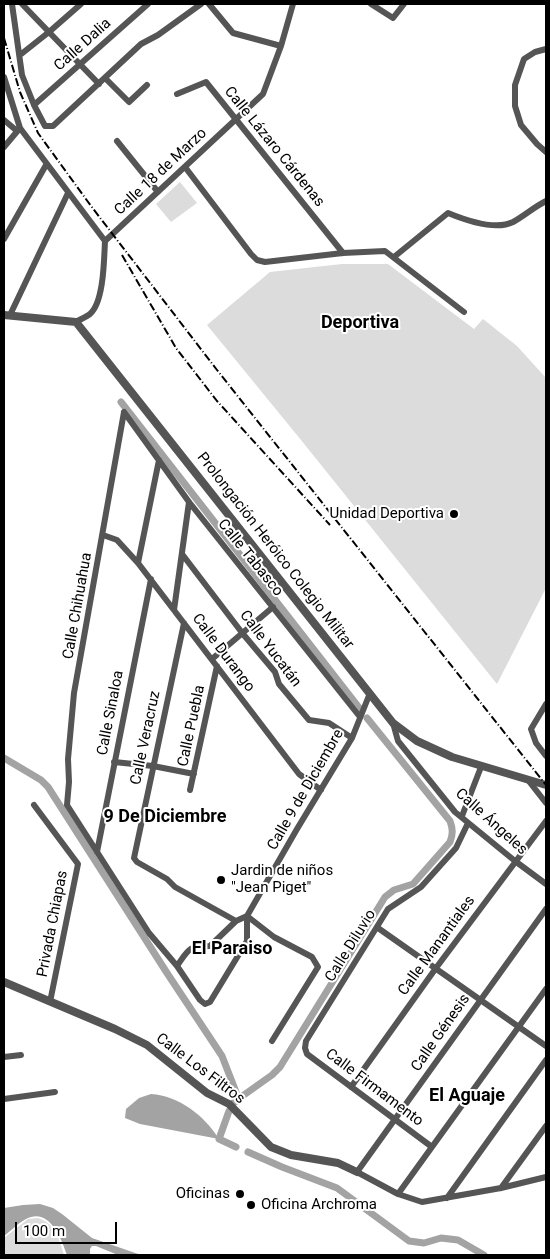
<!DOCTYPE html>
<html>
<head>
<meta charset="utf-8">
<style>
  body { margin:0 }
  #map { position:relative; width:550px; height:1259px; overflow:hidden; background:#fff; font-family:Roboto,sans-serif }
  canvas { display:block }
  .frame { position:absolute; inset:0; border:5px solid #000; pointer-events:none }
  .scale { position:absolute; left:15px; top:1222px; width:102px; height:22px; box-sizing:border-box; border:2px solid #000; border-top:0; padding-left:6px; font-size:15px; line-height:18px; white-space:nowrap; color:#000; -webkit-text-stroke:4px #fff; paint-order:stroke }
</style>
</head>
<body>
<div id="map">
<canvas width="550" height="1259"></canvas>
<div class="frame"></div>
<div class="scale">100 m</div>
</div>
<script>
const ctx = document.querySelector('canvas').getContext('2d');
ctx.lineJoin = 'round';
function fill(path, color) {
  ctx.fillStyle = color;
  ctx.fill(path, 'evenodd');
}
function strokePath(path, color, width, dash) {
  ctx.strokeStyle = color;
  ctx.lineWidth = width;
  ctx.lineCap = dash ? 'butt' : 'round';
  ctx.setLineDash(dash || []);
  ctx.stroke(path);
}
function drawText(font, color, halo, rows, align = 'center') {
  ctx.font = font + ' Roboto,sans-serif';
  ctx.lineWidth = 4;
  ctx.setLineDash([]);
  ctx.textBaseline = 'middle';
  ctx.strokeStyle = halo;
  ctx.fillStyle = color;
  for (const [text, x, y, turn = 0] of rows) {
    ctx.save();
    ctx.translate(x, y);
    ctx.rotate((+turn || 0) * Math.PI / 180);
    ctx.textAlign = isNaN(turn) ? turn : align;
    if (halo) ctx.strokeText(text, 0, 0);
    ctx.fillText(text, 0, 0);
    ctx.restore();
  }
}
fill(new Path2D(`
  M180,182L197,203L171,222L156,204Z
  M342,264H388L474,329L483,319L517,346L546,378V588L497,684L301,440L207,325L270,272Z
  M38,1218C56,1224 59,1239 64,1255H4V1238L28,1219Z`), '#dcdcdc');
fill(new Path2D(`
  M151,1094C179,1096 204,1115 219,1139L140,1124L125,1118L126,1109L139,1098Z
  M40,1204L53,1208L62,1214L92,1238L141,1255H118L96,1246H92L90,1249V1255H67C61,1238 49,1207 26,1219C18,1223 11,1231 4,1236V1208L23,1205Z`), '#a3a3a3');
strokePath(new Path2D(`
  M121,402L360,709
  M4,758L41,780L48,787L167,973L222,1056L236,1092L235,1102
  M234,1102L272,1075L280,1067L385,897L394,890L413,884L450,842C453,834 453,829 450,821L367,718
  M229,1111L219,1139L236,1147
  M248,1152L282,1167L337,1188L409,1241L424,1243L441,1238L458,1240L484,1255`), '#a3a3a3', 7);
strokePath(new Path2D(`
  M12,4L22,75L34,105L45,126H53L141,44L158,35L201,4
  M22,4L99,84
  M209,4L233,33L281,46
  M371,4L393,18L404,4
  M546,49L535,52L524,59L515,85V106L521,125L537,144L546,152
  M20,55L49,32L81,4
  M4,77L20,128L105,241
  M105,78L129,102L147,85
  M177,94L206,82L343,253
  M34,105L148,4
  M4,120L17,131
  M117,141L158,192
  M4,147L20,128
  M185,167L251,254L257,260L265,262L343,253L385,251L464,312
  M4,239L46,165
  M394,257L448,213C465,220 495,231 513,222C524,216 534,207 546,201
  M10,315L68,193
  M76,322C81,319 86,317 90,314C104,302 104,259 105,241L263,94L281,46L293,4
  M124,412L74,693L68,759L69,782L67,805L149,933L177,966L200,1000L205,1004L210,1002L247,941V916L297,829L352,738L370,693
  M124,412L189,502L360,717
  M103,535L117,540L138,563L299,774L321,790
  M182,554L243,634L275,672L279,684L309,720L329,723L352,738
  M138,563L159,460
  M174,610L189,502
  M184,623L134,858L137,862L167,879L175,887L236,921
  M212,659L273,607
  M546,704L531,729L536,743L546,756
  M393,723L398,741L455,812L515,861L546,884
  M114,762L153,766L194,774
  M528,780L546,803
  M190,790L217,666
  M34,805L78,864L50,1002
  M462,816L481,767
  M97,852L151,579
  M546,909L357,1172L398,1194L422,1202L501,1188L546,1177
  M247,916L274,937L312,957L318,967L272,1041
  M378,928L546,1046
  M177,966C189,949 188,946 210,946L236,921L247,916
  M4,1057L21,1055
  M351,1087L436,968L546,821
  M4,1099L55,1092
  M432,1147L307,1054L305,1048L306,1041L388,909L421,887L456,848L468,823
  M501,1188L546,1126
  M398,1194L546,989
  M447,1198L546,1060`), '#555', 6);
strokePath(new Path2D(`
  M4,315L76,322L393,723L417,741L452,757L546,785
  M4,982L115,1029L147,1045L207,1093L229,1104L271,1147L291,1155L338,1163L357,1172`), '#555', 8);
strokePath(new Path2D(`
  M4,38L20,92L38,133L91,206L217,370L546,785
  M122,255L176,348L217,401L330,525`), '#000', 2, [8, 2.5, 1, 2.5]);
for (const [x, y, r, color] of [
  [454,514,5,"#000"],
  [221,880,5,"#000"],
  [240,1194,5,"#000"],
  [251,1205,5,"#000"]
]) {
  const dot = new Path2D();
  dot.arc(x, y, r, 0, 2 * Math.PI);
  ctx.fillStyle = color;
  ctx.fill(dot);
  strokePath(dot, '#fff', 2);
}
drawText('15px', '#000', '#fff', [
  ["Calle Dalia",83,45,-42],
  ["Calle Lázaro Cárdenas",274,147,51],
  ["Calle 18 de Marzo",161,172,-43],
  ["Prolongación Heróico Colegio Militar",275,551,52],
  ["Calle Tabasco",250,558,51],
  ["Calle Chihuahua",78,606,-80],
  ["Calle Yucatán",270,649,53],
  ["Calle Durango",223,653,53],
  ["Calle Sinaloa",111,713,-79],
  ["Calle Puebla",192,726,-78],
  ["Calle Veracruz",146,738,-78],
  ["Calle 9 de Diciembre",306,790,-60],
  ["Calle Ángeles",491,822,42],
  ["Privada Chiapas",53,924,-79],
  ["Calle Diluvio",351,946,-58],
  ["Calle Manantiales",437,946,-54],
  ["Calle Génesis",441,1033,-55],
  ["Calle Los Filtros",200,1069,37],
  ["Calle Firmamento",374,1088,37]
]);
drawText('15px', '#000', '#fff', [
  ["Unidad Deportiva",444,514],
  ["Jardin de niños",231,871,"left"],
  ["\"Jean Piget\"",231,888,"left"],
  ["Oficinas",230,1194],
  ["Oficina Archroma",261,1205,"left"]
], 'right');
drawText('bold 18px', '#000', '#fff', [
  ["Deportiva",360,323],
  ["9 De Diciembre",165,817],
  ["El Paraiso",232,949],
  ["El Aguaje",467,1096]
]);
</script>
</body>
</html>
